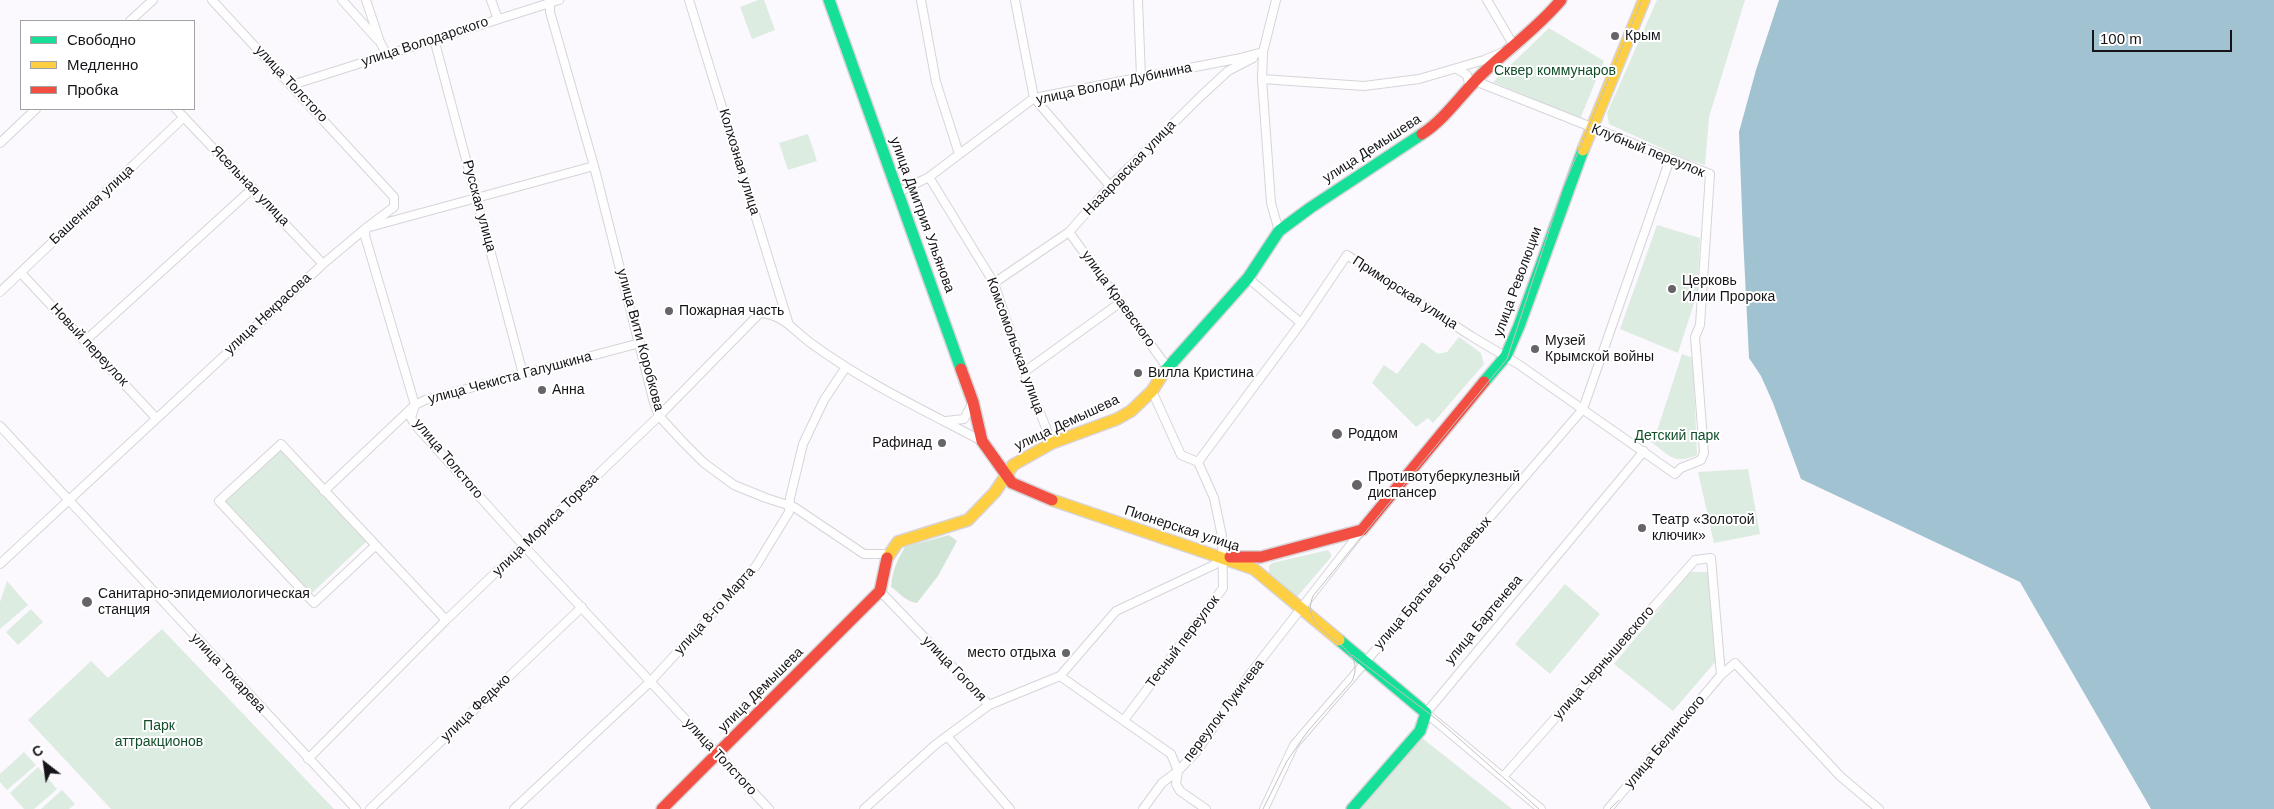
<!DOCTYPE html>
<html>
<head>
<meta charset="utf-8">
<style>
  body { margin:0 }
  #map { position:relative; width:2274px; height:809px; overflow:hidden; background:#fbf9fd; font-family:Arial,sans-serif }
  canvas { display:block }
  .legend { position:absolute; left:20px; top:20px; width:175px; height:90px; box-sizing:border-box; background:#fff; border:1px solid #a2a1a3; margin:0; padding:6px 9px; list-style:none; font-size:15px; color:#161418 }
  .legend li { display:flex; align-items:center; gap:10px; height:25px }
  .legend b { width:25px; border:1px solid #a2a1a3 }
  .north { position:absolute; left:20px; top:739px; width:50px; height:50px; -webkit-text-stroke:4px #fff; paint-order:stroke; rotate:330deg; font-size:14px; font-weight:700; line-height:20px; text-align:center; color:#161418 }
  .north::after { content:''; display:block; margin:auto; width:18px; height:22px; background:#161418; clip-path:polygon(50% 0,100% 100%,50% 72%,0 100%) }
  .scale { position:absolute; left:2092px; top:30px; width:140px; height:22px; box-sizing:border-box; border:2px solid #161418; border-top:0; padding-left:6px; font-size:15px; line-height:18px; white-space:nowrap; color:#161418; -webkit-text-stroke:4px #fff; paint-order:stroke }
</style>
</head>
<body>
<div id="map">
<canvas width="2274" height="809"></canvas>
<ul class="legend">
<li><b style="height:6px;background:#16e098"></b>Свободно</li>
<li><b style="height:6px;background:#ffcf43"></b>Медленно</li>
<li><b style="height:6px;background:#f24e42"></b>Пробка</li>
</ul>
<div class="north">С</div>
<div class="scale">100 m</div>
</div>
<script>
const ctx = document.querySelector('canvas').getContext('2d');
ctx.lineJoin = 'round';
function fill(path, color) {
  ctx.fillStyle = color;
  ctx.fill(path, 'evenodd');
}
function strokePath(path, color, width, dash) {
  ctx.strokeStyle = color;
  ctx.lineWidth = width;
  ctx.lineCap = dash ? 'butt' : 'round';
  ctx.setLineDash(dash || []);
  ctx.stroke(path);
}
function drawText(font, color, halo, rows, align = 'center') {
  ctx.font = font + ' Arial,sans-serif';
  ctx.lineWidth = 4;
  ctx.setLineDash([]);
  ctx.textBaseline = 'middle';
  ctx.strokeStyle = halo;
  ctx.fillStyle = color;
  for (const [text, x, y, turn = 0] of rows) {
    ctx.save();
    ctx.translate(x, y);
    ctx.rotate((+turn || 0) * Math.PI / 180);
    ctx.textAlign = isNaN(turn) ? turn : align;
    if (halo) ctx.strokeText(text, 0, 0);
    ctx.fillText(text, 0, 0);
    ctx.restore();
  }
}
fill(new Path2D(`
  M758,0H764L775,30L752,39L740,7Z
  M1657,0H1745L1709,117L1705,165L1683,158L1609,124L1607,113Z
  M1549,28L1604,61L1580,119L1493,82Z
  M808,134L817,161L788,170L779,143Z
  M1657,225L1700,238L1697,294L1678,353L1620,329Z
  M1459,337L1481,353L1484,364L1433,423L1428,418L1416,427L1372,383L1384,365L1397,374L1422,342L1438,354L1447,352Z
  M1682,354L1693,358L1697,455C1674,465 1670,456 1651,442L1657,431Z
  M279,448L367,541L311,594L224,500Z
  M1748,469L1760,534L1714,543L1698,472Z
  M1328,550L1331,554V557L1297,597L1269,575V566L1272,563Z
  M1690,572H1708L1716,661L1673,711L1614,664Z
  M7,581L28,605L0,629V602Z
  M1565,584L1600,614L1550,674L1515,644Z
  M31,609L43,622L18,645L6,632Z
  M162,629L334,809H111L28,720L91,661L108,678Z
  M1422,738L1512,809H1360Z
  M24,752L36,765L7,790L0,782V774Z
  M38,767L57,789L34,809H24L10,793Z
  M62,790L75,804L69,809H41Z`), '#dcece1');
fill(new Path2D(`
  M949,535L957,541L938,576L917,603C906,602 900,593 891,587C892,572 897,560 905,547Z`), '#d1e5d6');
fill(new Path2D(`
  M1779,0H2274V809H2151L2020,582L1801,479L1773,403L1761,376L1749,358L1743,236L1739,132L1756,70Z`), '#a1c2d1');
const street = new Path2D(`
  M212,0L394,197V207L366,228L365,236L415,405L411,418L416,426L524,546L769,809
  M342,0L377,39
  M366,0L380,42L387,55
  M491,0L498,19
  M550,0V12L594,166L654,403L659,416L682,441L704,463L734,485L766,498L794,507L864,554H888
  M689,0L789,325
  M921,0L936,82L959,154
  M1015,0L1034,98L1110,186
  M1138,0L1141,77
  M1276,0L1263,52L1262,79L1271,203L1279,231
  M1487,0L1514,46
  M130,21L153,0
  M434,39L523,374
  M1457,69L1467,75L1470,88
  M1262,79L1364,86L1419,79L1484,60L1503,52
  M292,85L559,0
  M176,109L323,264
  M0,143L36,109
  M929,177L1034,98L1236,59L1263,52
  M899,192L929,177L994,283L1024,372L1052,443
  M1069,232L1167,367
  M21,273L156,418
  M1248,278L1301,323
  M994,283L1069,232L1110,186L1201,96L1228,71L1253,58
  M0,292L184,117
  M85,341L253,188
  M1024,372L1121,302
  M946,421L964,419L972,404
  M0,426L356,809
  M1198,462L1301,323L1347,255L1471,336L1518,364L1675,474L1681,468L1701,460L1704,453L1695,337L1700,325L1710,174L1475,81
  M324,491L415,405L425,400L640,343
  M375,546L314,603L219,501L281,444L446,620
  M0,564L323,264L366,228L594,166
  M1060,676L1171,754L1178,771L1176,784L1180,791L1206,809
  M989,705L1060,676L1116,611L1214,565L1223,557
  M1124,720L1223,588L1222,536L1214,498L1198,462L1181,455L1152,391
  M947,736L1010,809
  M308,759L446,620L659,416L760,313C783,314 794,331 812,344C864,382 925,411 982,441
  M1503,777L1695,560L1711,558L1721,675
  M370,809L582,607
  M514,809L651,681L756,566L789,512L790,498L803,444L824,400L846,367
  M864,809L935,745L989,705L880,591
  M1143,809L1162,783L1178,771L1197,751L1250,674L1362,530
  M1264,809L1294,745L1583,409L1670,159
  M1541,809L1426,713L1644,451
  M1608,809L1721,675L1735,663L1840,776L1879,809`);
const fast = new Path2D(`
  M829,0L961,369
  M1164,372L1248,278L1279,231L1310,208L1422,134
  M1484,382L1506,356L1519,326L1583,150
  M1339,640L1426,713L1420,731L1352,809`);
const slow = new Path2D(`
  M1583,150L1644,0
  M1052,500L1254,569L1339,640
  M887,558L898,542L968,520L995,492L1013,465L1052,443L1117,419L1131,411L1152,391L1164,372`);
const jam = new Path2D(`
  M1422,134C1445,119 1460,96 1479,77C1506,50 1537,29 1561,0
  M961,369L973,402L982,441L1012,483L1052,500
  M1230,557H1261L1362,530L1484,382
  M662,809L880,591L887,558`);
strokePath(street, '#d7d4d9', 10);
strokePath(fast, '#d7d4d9', 14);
strokePath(slow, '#d7d4d9', 14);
strokePath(jam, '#d7d4d9', 14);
strokePath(street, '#fefeff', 8);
strokePath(fast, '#16e098', 11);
strokePath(slow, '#ffcf43', 11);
strokePath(jam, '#f24e42', 11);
strokePath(new Path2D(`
  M1352,655L1439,721L1539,809
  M1263,809L1287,761L1308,731L1352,681C1371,641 1296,637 1313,596L1507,359L1563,188L1642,0
  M1610,809L1619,800`), '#c2c2c2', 1);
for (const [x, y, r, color] of [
  [1615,36,5,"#666468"],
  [1672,289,5,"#666468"],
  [669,311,5,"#666468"],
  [1535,349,5,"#666468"],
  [1138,373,5,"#666468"],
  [542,390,5,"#666468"],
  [1337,434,6,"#666468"],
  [942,443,5,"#666468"],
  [1357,485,6,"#666468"],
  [1642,528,5,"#666468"],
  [87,602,6,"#666468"],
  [1066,653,5,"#666468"]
]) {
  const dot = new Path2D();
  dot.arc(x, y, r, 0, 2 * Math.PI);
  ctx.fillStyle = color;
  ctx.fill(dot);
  strokePath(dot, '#fff', 2);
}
drawText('14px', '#161418', '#fff', [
  ["Крым",1625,36],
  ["Церковь",1682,281],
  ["Илии Пророка",1682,297],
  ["Пожарная часть",679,311],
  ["Музей",1545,341],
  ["Крымской войны",1545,357],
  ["Вилла Кристина",1148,373],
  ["Анна",552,390],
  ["Роддом",1348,434],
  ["Рафинад",932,443,"right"],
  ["Противотуберкулезный",1368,477],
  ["диспансер",1368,493],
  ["Театр «Золотой",1652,520],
  ["ключик»",1652,536],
  ["Санитарно-эпидемиологическая",98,594],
  ["станция",98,610],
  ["место отдыха",1056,653,"right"]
], 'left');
drawText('14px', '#161418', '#fff', [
  ["улица Володарского",425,42,-18],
  ["улица Толстого",291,84,47],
  ["улица Володи Дубинина",1114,84,-12],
  ["улица Демышева",1372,149,-33],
  ["Клубный переулок",1648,151,22],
  ["Колхозная улица",739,162,73],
  ["Назаровская улица",1130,168,-46],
  ["Ясельная улица",250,186,46],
  ["Башенная улица",92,205,-43],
  ["Русская улица",479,206,75],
  ["улица Дмитрия Ульянова",922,215,70],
  ["улица Революции",1518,282,-70],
  ["Приморская улица",1405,293,33],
  ["улица Краевского",1118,299,54],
  ["улица Некрасова",268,314,-43],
  ["улица Вити Коробкова",640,340,75],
  ["Новый переулок",89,345,47],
  ["Комсомольская улица",1015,346,70],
  ["улица Чекиста Галушкина",510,378,-15],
  ["улица Демышева",1067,423,-25],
  ["улица Толстого",448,459,50],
  ["улица Мориса Тореза",546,525,-44],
  ["Пионерская улица",1182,529,18],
  ["улица Братьев Буслаевых",1433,583,-49],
  ["улица 8-го Марта",715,611,-48],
  ["улица Бартенева",1484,620,-50],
  ["Тесный переулок",1183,642,-53],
  ["улица Чернышевского",1604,663,-49],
  ["улица Гоголя",954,669,46],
  ["улица Токарева",228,673,47],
  ["улица Демышева",761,690,-45],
  ["улица Федько",476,708,-44],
  ["переулок Лукичева",1224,711,-53],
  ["улица Белинского",1665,742,-50],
  ["улица Толстого",720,757,47]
]);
drawText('14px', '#114e29', '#fff', [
  ["Сквер коммунаров",1555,71],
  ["Детский парк",1677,436],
  ["Парк",159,726],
  ["аттракционов",159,742]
]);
</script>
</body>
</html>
